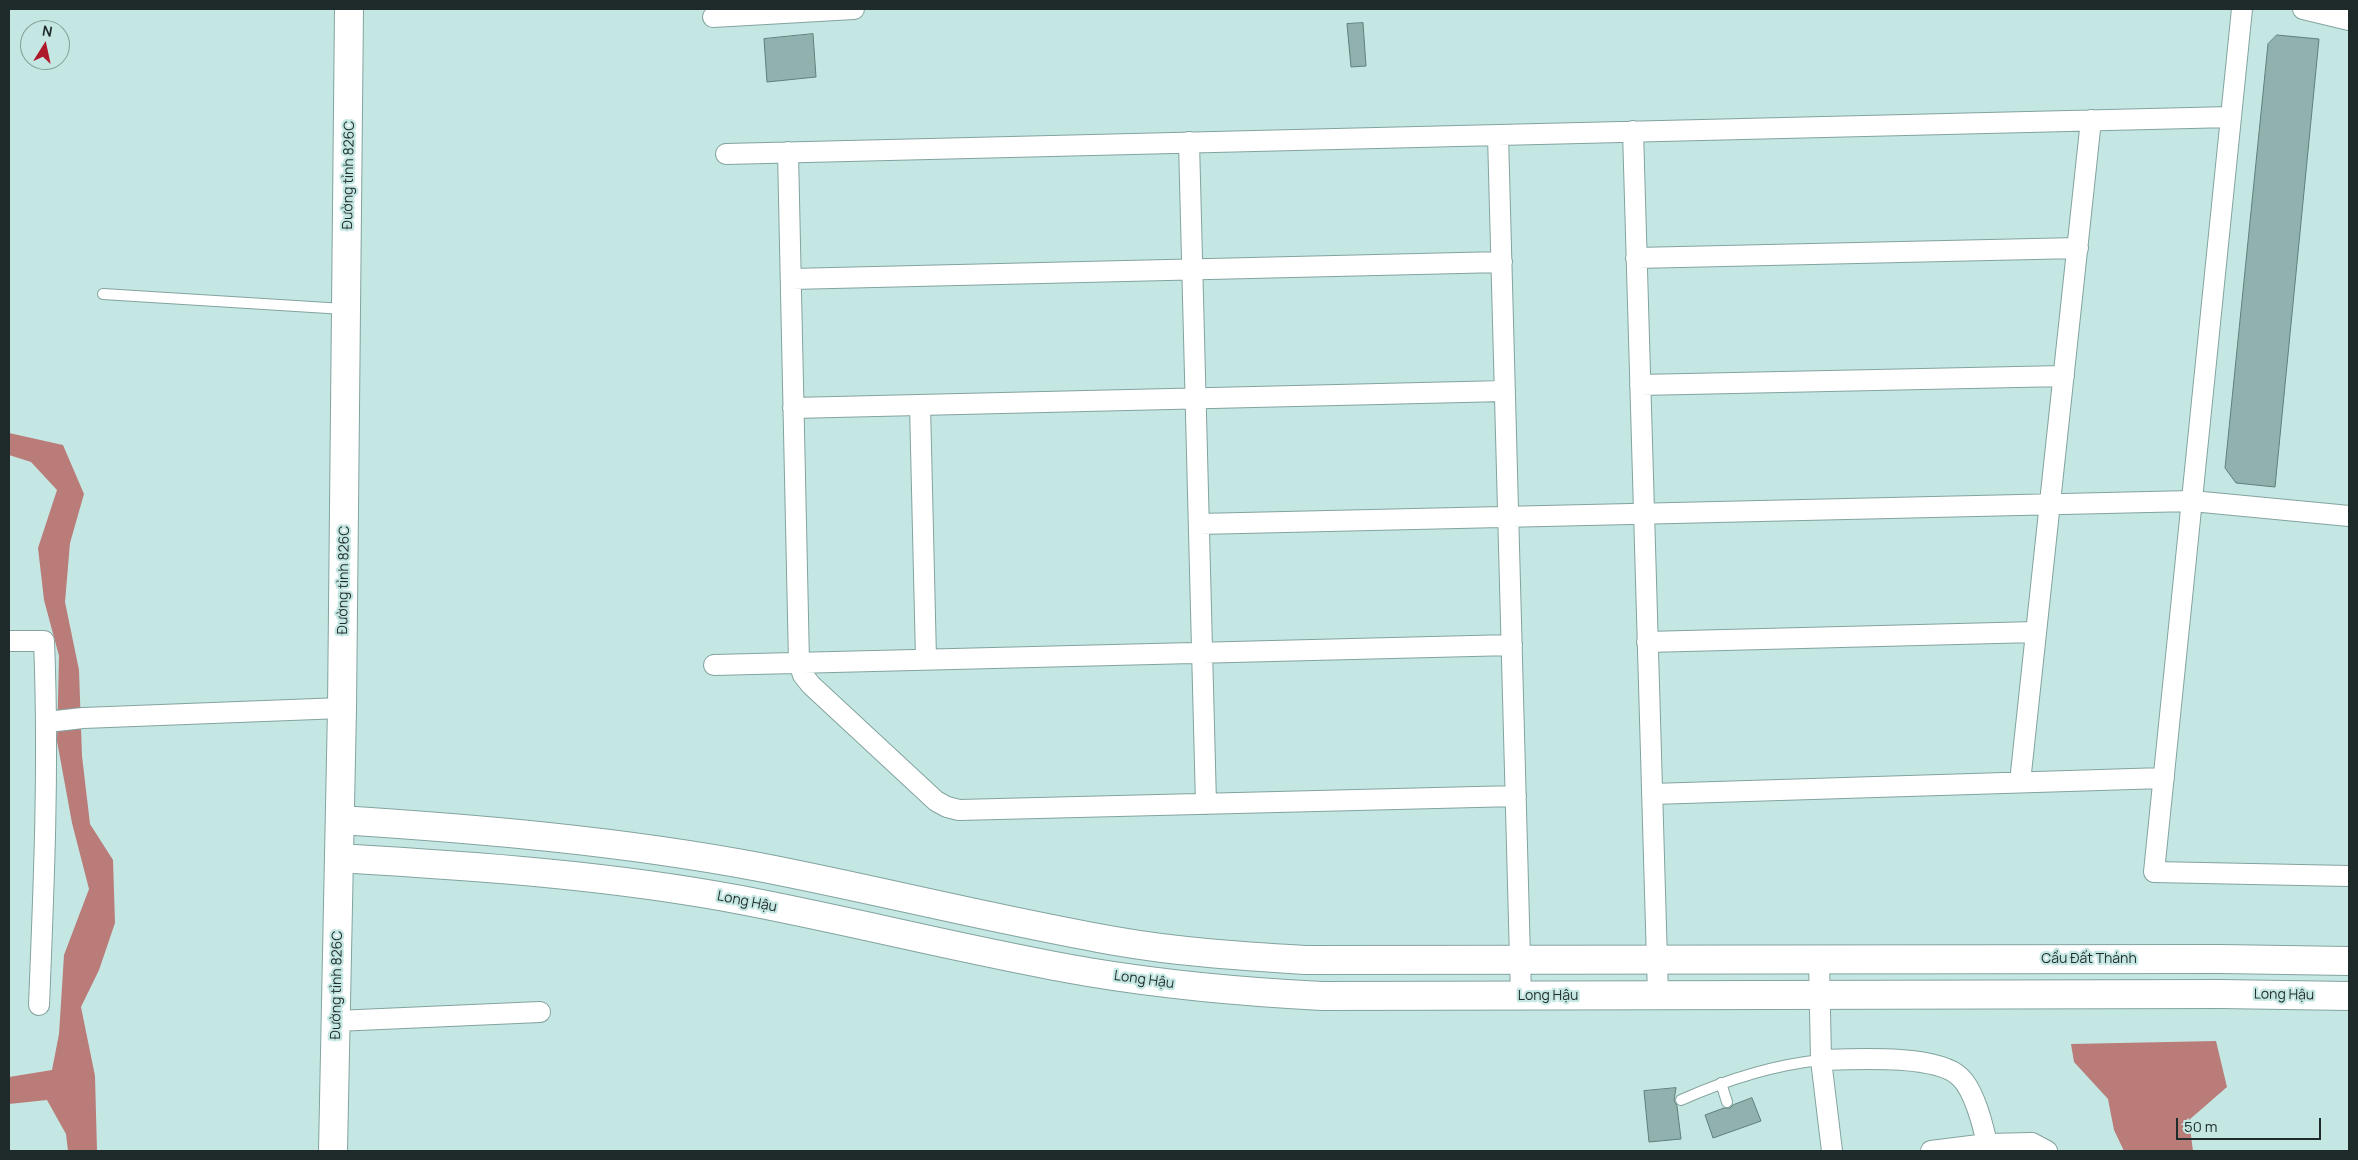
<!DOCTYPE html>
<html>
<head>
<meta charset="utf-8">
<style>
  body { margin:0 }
  #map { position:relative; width:2358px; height:1160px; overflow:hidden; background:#c5e7e3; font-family:Manrope,sans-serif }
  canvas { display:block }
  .frame { position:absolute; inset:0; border:10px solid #1e2b2a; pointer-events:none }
  .north { position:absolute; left:20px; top:20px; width:50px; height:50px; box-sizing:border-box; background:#c5e7e3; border:1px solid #829c99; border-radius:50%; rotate:10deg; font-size:14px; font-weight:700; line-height:20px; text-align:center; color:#1e2b2a }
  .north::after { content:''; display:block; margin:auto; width:18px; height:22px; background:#ae1a2a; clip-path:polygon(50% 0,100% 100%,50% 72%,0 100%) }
  .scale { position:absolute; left:2176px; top:1118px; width:145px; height:22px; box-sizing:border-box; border:2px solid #1e2b2a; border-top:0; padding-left:6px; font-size:15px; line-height:18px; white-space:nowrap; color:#1e2b2a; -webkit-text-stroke:4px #c5e7e3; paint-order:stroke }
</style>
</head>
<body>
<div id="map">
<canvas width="2358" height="1160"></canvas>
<div class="frame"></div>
<div class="north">N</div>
<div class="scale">50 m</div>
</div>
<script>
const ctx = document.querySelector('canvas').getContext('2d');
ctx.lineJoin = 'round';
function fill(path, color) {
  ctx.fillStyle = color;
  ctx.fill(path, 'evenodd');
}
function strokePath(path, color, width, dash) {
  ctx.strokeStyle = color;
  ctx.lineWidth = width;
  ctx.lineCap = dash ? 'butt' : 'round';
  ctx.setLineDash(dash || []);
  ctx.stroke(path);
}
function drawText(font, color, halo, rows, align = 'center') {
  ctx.font = font + ' Manrope,sans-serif';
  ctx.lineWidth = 4.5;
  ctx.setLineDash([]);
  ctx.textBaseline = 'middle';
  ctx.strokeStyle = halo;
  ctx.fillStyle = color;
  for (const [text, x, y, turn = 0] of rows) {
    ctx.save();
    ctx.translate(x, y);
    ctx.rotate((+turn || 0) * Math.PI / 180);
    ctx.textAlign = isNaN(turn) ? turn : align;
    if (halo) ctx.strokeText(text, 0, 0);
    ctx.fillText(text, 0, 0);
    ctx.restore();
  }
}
fill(new Path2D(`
  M9,433L63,445L84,494L70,543L65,602L79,670L82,756L90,824L113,860L115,923L99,970L81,1007L95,1076L97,1151H68L66,1134L47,1100L9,1104V1077L52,1070L59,1034L64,955L89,889L72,823L57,741L59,656L44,600L38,548L57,490L31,462L9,455Z
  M2216,1041L2227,1087L2189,1120L2193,1151H2124L2114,1130L2108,1099L2074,1062L2071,1044Z`), '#b97c79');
const building = new Path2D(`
  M1363,23L1366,66L1351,67L1347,24Z
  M813,34L816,77L767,82L764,39Z
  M2277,35L2319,39L2275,487L2236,483L2225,468L2268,44Z
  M1676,1088L1674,1100L1677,1106L1681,1139L1649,1142L1644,1091Z
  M1752,1098L1761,1121L1713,1138L1705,1115L1724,1108H1730L1733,1105Z`);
fill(building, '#90b1ad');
strokePath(building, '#607f7c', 1);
const lane = new Path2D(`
  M103,294L344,309
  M1721,1083L1727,1102
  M1681,1100C1726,1080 1772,1065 1821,1060`);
const street = new Path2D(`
  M2242,9L2154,872L2349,876
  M2303,9L2349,20
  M713,17L854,9
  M1633,131L1658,996
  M1498,135L1521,996
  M1189,142L1206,804
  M788,152L799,663L803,675L811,685L936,801L947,807L959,810L1516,796
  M726,154L2231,117
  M1636,258L2078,248
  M791,279L1502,262
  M1640,385L2064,376
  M920,405L926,659
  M793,408L1505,391
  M1199,524L2192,501L2349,516
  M9,641H44C49,763 44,884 39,1005
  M1647,642L2036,632
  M714,665L1512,645
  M47,722L83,718L342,708
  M2020,782L2091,120
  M1652,794L2164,778
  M1819,960L1821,1060L1832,1151
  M336,1021L540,1012
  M1821,1060C1853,1059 1937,1054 1960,1077C1974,1090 1983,1125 1987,1144L2032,1143L2047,1151
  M1931,1151L1987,1144`);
const secondary = new Path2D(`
  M340,820C480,829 621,841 759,867C878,890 995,920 1115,941C1177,952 1241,956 1305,960L2220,959L2349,961
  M339,858C473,866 609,875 741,900C857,922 972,952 1088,972C1166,985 1244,992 1322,996L2220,994L2349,996
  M333,1151L342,708L349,9`);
strokePath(lane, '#83a39f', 12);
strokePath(street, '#83a39f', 22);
strokePath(secondary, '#83a39f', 30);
strokePath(lane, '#fff', 10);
strokePath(street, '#fff', 20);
strokePath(secondary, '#fff', 28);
drawText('14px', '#1e2b2a', '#c5e7e3', [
  ["Đường tỉnh 826C",349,175,-89],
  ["Đường tỉnh 826C",344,580,-89],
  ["Long Hậu",747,902,11],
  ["Cầu Đất Thánh",2089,959],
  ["Long Hậu",1144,980,8],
  ["Đường tỉnh 826C",337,985,-89],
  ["Long Hậu",2284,995,1],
  ["Long Hậu",1548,996]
]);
</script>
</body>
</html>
